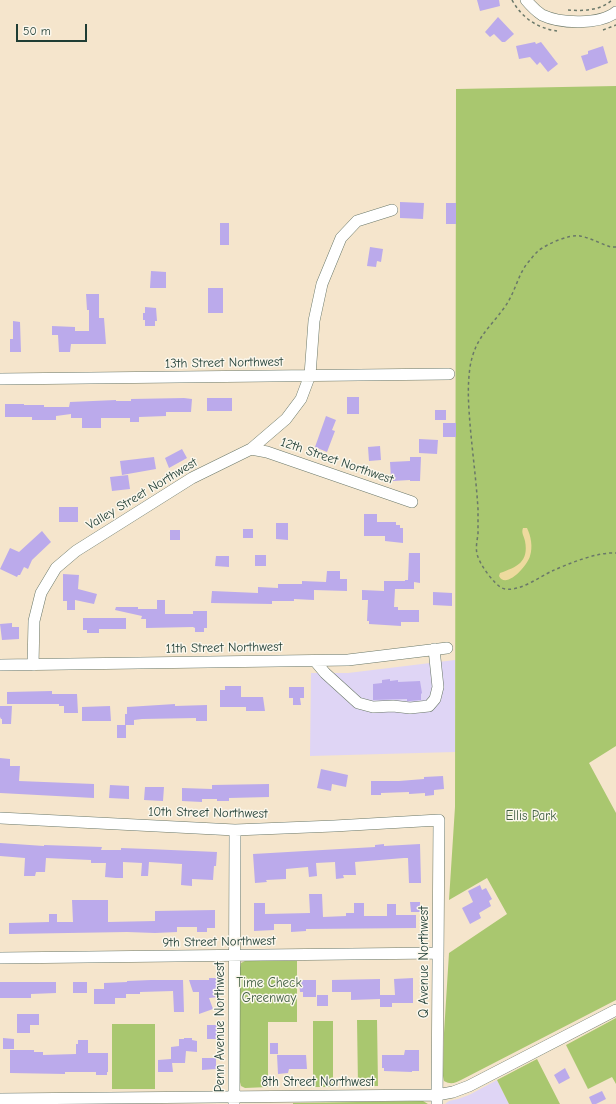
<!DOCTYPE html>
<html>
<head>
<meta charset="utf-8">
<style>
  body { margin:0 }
  #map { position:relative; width:616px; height:1104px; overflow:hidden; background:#f5e5cc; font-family:"Comic Neue",sans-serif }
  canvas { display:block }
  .scale { position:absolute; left:16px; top:24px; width:71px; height:18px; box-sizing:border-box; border:2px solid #1f3d34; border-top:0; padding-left:5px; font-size:12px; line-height:14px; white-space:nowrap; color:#1f3d34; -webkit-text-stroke:3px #fbf7ec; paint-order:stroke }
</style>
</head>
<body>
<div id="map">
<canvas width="616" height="1104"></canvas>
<div class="scale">50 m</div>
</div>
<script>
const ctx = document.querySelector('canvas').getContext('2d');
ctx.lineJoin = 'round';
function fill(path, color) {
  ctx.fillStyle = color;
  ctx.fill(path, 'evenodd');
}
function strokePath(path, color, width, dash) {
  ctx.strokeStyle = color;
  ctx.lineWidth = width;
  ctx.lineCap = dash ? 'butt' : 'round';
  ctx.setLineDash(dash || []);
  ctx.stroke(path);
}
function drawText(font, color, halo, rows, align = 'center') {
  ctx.font = font + ' "Comic Neue",sans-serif';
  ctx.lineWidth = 3;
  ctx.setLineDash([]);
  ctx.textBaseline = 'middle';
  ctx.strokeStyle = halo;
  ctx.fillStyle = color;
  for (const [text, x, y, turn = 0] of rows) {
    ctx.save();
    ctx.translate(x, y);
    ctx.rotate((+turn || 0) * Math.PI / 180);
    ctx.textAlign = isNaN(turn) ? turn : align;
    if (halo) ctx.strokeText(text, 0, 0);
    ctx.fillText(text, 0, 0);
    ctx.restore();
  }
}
fill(new Path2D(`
  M455,660V752L310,756L311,673H348Z
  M497,1080L509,1104H445L449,1101L458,1099L469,1095Z`), '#dfd5f5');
fill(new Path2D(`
  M616,86V746L589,763L616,813V1000L461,1080C455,1083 451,1085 444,1081L443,1076L444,1033L449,953L507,914L487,878L449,900L455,807L456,89Z
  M245,961H297V1022H268V1087L245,1088L241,1086L240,1082V968L241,963Z
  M616,1018V1084L612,1077L588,1089L566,1045Z
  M357,1020H377L378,1086H358Z
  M313,1021H333V1087H313Z
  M112,1024H155V1089H112Z
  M537,1059L560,1104H509L497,1080Z
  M423,1101L428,1104H293V1103Z`), '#a9c76f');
fill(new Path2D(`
  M523,528H527C531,536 533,547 530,556C528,565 506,590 499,576L500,573C517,567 529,562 525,541C524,536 521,533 523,528Z`), '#eeda9e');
fill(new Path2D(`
  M477,0H499L500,6L480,11Z
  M498,17L514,34L505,42H502L494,34L490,37L485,32Z
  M535,42L536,44L541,42L558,64L548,72L540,62L537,65L530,57L519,59L516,46Z
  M603,46L608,63L586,71L581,56L588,54V51Z
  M400,202L424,203L423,219L400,218Z
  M446,203H456V224H446Z
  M220,223H229V245H220Z
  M370,247L383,249L381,262L377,261L376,267L367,266Z
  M151,271L166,272V288H150Z
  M208,288H223V313H208Z
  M86,294H99V318H104L106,344H71L70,352H59L58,335H52V326L75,327V331H89V310H87Z
  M145,307L156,308L157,321H155V326H145V320H143V313H145Z
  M13,321L20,322L21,352H10V339H13Z
  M347,397H359V414H347Z
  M184,398L192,399L191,412H166V416L139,417V422H130V418H101V428H82V418H71V414L56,416V420H32V417H5V404H24V405H44V407H69L70,402L116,400V401H131V399Z
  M207,398H232V411H207Z
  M435,410H446V420H435Z
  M326,416L336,420L332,430L335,431L327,452L315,447Z
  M443,423H456V437H443Z
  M419,439L438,440L437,454L419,453Z
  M380,446L381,460L369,461L368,447Z
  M182,449L187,458L169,468L165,458Z
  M154,457L156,469L122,475L120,461Z
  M410,457H421L420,481H410V480L393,481V478H391L390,462L410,461Z
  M128,475L130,489L112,491L110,477Z
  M59,507H78V522H59Z
  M364,514H377V522H396V525H400V528H403V543L385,541V536H364Z
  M276,523H288V540L276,539Z
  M243,529H253V538H243Z
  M170,530H180V540H170Z
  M42,531L51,542L32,560L28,569L24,567L20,575H18L17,577L0,569L10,548L19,552Z
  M409,553H420V583L414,582V589H395L394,607H398V610H419V622H401V626L369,624V621H367L368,600H362V590L384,591V581H405V580H408Z
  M255,555H266V566H255Z
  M216,556H229V567L215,566Z
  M327,571H340V579H347V591L314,590V600L294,599V601H272V604L211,603L212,591L258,593V587L278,588V584H302V581L326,582Z
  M63,574L79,575L78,589L97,594L94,604L75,600V610H67V601H63Z
  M433,592L452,593V606L433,605Z
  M157,600H165V614H193V611H207V628H204V632H195V628L193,627L146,628V619H141L142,616L115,610L116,607H138V609H157Z
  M83,618H126V629H99V633H87V630H83Z
  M12,623V627H19V639L2,640L0,624Z
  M390,679V681L398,680V682L420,681L422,693L421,694V700L410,701H407V699L373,700V684L382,683V680Z
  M225,686H241V697H263L265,711H246V707H220V690H225Z
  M289,687H304V698H300L301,705H293V698H289Z
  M52,691V694H77L78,713H64V706H59V704H7V692Z
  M175,704V706L207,705V721H196V718L142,719L134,720V725H125V714H127V707Z
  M0,706H12L11,724H2V719H1L0,717Z
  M110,706L111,721H82V707Z
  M117,725H126V738H117Z
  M0,758L10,759V766H20L19,781L94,784V798L0,793Z
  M321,769L348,775L346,787L332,784L331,791L317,788Z
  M443,776L444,789L434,790V795L425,796V793L409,794V792L381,793V795H371V781H399L424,779V777Z
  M269,784V797L229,798V801H217V799H202V802L182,801V788L212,789V785Z
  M110,785L129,786V799L109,798Z
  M145,787H164L163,801L144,800Z
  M0,843L44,846V845L102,847L101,850H121V848L148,849L217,852L216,866H214L213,880L192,879V886L181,885L182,864L149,862L148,876H141L142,863L123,862V878H116L105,877L106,863H91V860L46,858L45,872H36L35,876H24L25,858L0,856Z
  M384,844V846L420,844L421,883H409L408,858H404L355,862L356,875H343L344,878L336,879L335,862L316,863L317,876L309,877L308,867L286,869V879L266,880L267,882L255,883L253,854L375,847V845Z
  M480,885L482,890L486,888L492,899L489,901L491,906L479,913L481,918L470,924L462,908L473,902L468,891Z
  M309,894H322L323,917L346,916V913H354V903H364V916H387V904H396V915H416V928L306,929V931L291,932V924H274V930L254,931V903H265V914L310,913Z
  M72,900H108V922L155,921V911L215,910V928H207V932H197V927H177V932L155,933L127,932L9,934V923L49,922V914H57V922H73Z
  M410,902H420V912H411Z
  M209,978H219V997L209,998L213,1009L199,1014V992H193L189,980H209Z
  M413,978V1003H392V1007H380V999L351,1000V992H332V980L380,979V995H395L394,979Z
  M151,980H183L184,1012H174L173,991L140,992V994H126V998H115V1004H94V989H104V983L127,982V981Z
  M299,980H316V997H303V992H300Z
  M0,982H56V993L31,994V998H0Z
  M73,982H87V993H73Z
  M317,995H328V1006H317Z
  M17,1014H39V1025H30V1033H17Z
  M207,1025H217V1039H207Z
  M3,1038L14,1039V1049H3Z
  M184,1038H192V1040L197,1041V1052L186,1051L185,1063H172L173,1072H158V1060L171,1059V1047L179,1046V1039H184Z
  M78,1040H88V1053H108V1072H107V1075H96V1072H65V1074L10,1073V1050H34V1052H43V1055L76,1054V1044H78Z
  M270,1043H278V1054H270Z
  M405,1050H419V1071H412V1072L384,1071V1068H382V1055H404Z
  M277,1055H306L307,1069H289L288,1073L278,1074Z
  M202,1058H216V1069L202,1070Z
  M565,1068L570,1078L559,1084L554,1075Z
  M602,1091L606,1099L596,1104H592L589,1097Z`), '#bbaaeb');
const minor = new Path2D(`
  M526,0C531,6 536,11 542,15C561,24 600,25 616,12
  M0,379L449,374
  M251,449L267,452L412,502
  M315,661L325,673L358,703L373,707L393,706L410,708L429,706L435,699L438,687L434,649
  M0,665L348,660L447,648
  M33,665L34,621L41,593L56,568L76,551L192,478L251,449L286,419L301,399L310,375L314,321L322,284L341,238L357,221L392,210
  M0,818L235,830L334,826L439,820L437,1104
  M0,958L438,953
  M0,1099L437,1095L453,1092L469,1086L616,1010
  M234,1103L235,830`);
strokePath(minor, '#6a7869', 12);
strokePath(new Path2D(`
  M512,0C522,18 537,28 557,31
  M568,10C583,11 600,11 612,0
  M603,30L616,25
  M616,247H611C601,244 591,238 580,236C569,234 547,244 538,251C534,255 530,260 526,265C517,278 514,295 504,308C488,330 475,338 470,367C468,382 468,395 469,410C471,443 476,476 478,509C478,517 478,526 478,534C477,541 475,550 478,557C481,566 494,584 502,588C517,594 539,577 552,571C570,563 597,552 616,553`), '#6a7869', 1.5, [3, 3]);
strokePath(minor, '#fff', 11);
drawText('13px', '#1f3d34', '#fbf7ec', [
  ["13th Street Northwest",224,363,-1],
  ["12th Street Northwest",337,461,19],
  ["Valley Street Northwest",142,494,-31],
  ["11th Street Northwest",224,648,-1],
  ["10th Street Northwest",208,813,1],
  ["9th Street Northwest",219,942,-1],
  ["Q Avenue Northwest",424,962,-90],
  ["Penn Avenue Northwest",220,1027,-90],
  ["8th Street Northwest",318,1082]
]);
drawText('13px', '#426043', '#fbf7ec', [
  ["Ellis Park",531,816],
  ["Time Check",269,983],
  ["Greenway",269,998]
]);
</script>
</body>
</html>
